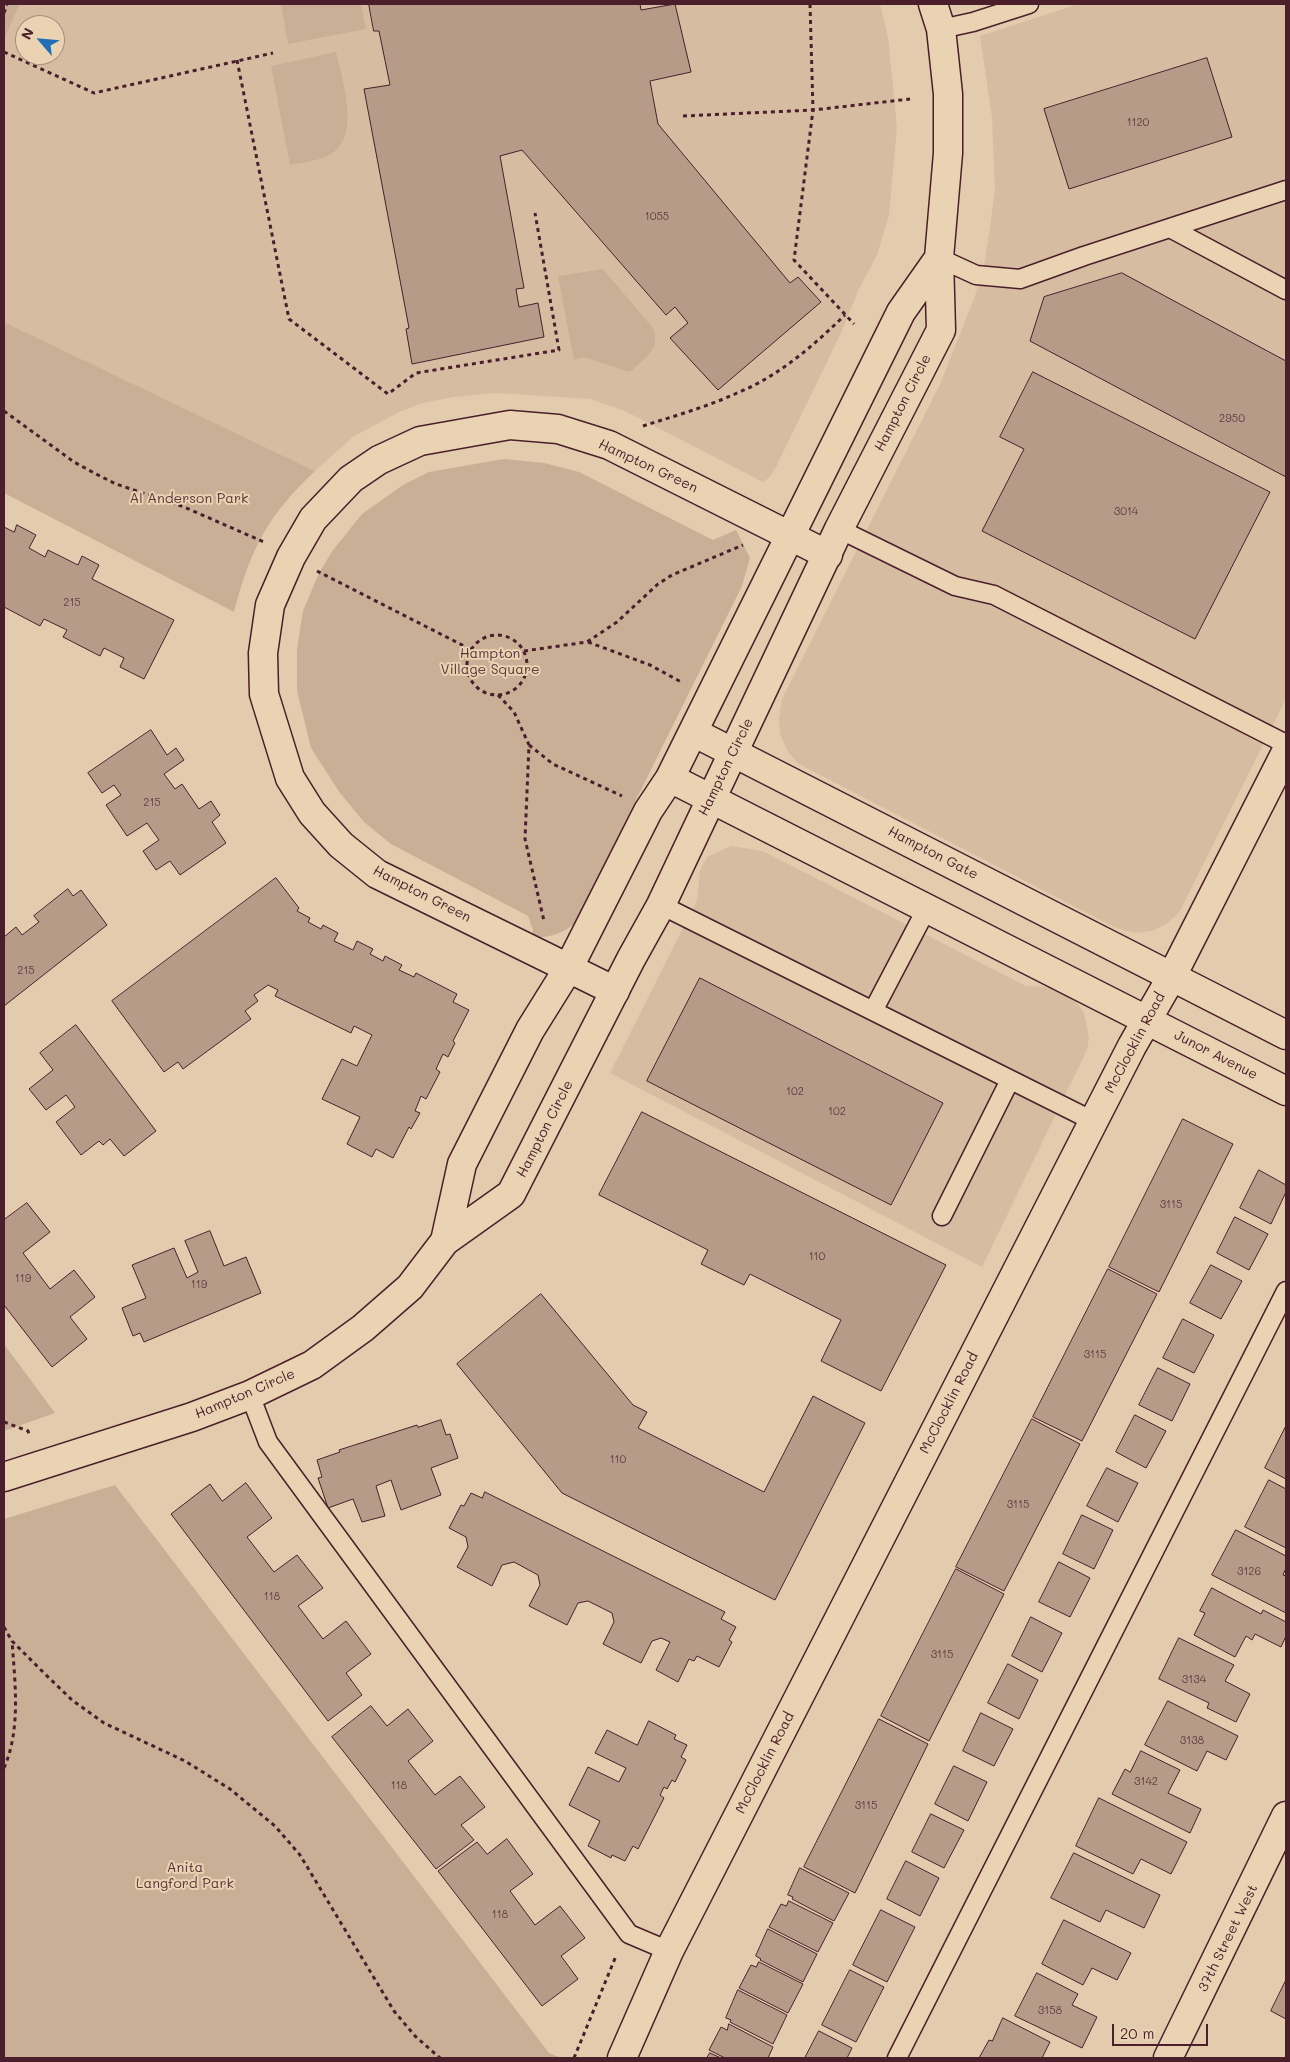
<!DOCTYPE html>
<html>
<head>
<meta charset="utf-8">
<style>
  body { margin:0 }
  #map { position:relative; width:1290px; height:2062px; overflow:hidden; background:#e3ccad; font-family:Mali,sans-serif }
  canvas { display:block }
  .frame { position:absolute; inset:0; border:5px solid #4a1f2b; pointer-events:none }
  .north { position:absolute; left:15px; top:15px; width:50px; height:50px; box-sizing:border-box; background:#e9d3b2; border:1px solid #a98b7c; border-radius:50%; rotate:297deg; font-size:14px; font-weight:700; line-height:20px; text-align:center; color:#4a1f2b }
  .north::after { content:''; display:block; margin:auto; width:18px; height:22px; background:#1f6fb2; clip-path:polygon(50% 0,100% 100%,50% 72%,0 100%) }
  .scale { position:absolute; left:1112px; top:2024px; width:96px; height:22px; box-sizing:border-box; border:2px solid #4a1f2b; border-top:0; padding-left:6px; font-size:15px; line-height:18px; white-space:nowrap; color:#4a1f2b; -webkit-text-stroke:4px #e9d3b2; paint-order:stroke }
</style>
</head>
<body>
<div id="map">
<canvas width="1290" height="2062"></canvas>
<div class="frame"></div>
<div class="north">N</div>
<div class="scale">20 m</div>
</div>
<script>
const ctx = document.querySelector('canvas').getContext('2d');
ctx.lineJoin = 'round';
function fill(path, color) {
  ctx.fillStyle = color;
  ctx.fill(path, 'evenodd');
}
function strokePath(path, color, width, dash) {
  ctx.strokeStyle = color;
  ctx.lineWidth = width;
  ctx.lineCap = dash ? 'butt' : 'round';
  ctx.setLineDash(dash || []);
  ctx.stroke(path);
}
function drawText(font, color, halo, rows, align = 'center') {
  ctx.font = font + ' Mali,sans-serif';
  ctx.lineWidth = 4;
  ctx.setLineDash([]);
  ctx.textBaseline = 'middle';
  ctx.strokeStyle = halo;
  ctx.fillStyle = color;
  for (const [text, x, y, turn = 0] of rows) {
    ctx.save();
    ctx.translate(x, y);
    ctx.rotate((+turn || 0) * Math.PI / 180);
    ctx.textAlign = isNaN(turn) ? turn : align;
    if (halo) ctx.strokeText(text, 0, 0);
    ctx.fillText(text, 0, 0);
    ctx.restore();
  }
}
fill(new Path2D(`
  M20,4H880L888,37L897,127L889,215L877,255L859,289L841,333L777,465L770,477L763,482L625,411L590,399L496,393L454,397L423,403L399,412L353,437L315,471L4,322V39ZM25,25H55V55H25Z
  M1078,4H1286V699L1179,913L1166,924L1152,931L1135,933L1116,928L797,763L787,750L780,734L779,719L782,699L940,384L975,296L985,261L995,191L992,118L980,36Z
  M731,846L763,851L1026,986L1051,987L1075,1001L1084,1012L1089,1038L1087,1050L982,1267L610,1073L697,900L700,870L707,857Z`), '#d6bda2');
fill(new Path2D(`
  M4,4H20L4,39Z
  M281,4H361L366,29L288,44Z
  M336,52C342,79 360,132 334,152C323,161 303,162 290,165L271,66Z
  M603,269L653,328C662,348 644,359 630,372L584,357L574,360L558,276Z
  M4,322L315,471C268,515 250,550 234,612L4,493Z
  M504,459L544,463L579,472L713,540L736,530L750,558L742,586L575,923C562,934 550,938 532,937L533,930L528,916L391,844L364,822L340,793L311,748L297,691V649L303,611L319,573L333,550L362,514L403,485L429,472Z
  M4,1344L55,1413L4,1431Z
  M115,1485L549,2053L561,2058H4V1519Z`), '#caaf97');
const building = new Path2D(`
  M369,4H640L641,10L675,4L691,72L650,81L658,124L790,283L798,277L821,302L718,390L670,338L688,323L675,307L666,315L522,150L500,156L524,288L516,289L519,307L538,303L544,337L412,364L406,329L409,328L364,89L390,85L379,31H374Z
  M1207,58L1232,137L1069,189L1044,109Z
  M1122,273L1286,361V477L1030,341L1044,297Z
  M1033,372L1270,492L1195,639L982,531L1024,449L1000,437Z
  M17,525L36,535L29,548L45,557L48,550L78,565L82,556L99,565L92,579L174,620L144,679L120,667L124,658L104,648L100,656L63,637L67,630L44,619L40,626L4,607V527L14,532Z
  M151,730L167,755L176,748L184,760L164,774L175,789L182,784L199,809L211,801L220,815L212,822L226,843L180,875L170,861L156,870L143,851L159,840L147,823L127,836L106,805L121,795L114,785L102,793L88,773Z
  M276,878L299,908L297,911L310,918L308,922L321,929L323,925L338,933L334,941L353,950L357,941L373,949L370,954L383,961L385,956L402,965L399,970L414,977L416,973L457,994L453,1002L469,1010L453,1041L455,1043L448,1057L443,1054L436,1069L440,1072L426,1099L421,1096L415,1111L420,1113L411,1129L409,1127L393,1158L376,1149L372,1157L347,1144L360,1117L322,1099L342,1059L357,1066L372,1035L354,1026L351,1033L275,996L278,990L268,985L254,995L258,1001L245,1011L251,1019L183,1069L178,1062L164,1072L112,1001Z
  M68,889L73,896L81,890L107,925L4,1006V937L16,927L22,935L39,922L34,916Z
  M700,978L943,1103L891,1205L647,1081Z
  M76,1025L156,1131L124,1156L110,1139L103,1145L99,1141L81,1155L56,1122L75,1107L66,1095L46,1110L29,1089L53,1070L40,1053Z
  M642,1112L946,1265L881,1391L821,1361L841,1320L750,1274L744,1285L701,1264L708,1250L599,1195Z
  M1183,1119L1233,1144L1159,1292L1109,1267Z
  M1259,1170L1286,1185V1192L1271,1224L1240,1208Z
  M27,1203L50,1232L23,1253L50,1289L74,1270L95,1297L70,1317L87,1339L52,1367L4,1305V1220Z
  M1235,1217L1268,1234L1249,1270L1217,1253Z
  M210,1231L224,1266L246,1257L261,1293L144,1342L140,1333L133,1336L122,1308L146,1298L132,1265L174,1248L187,1278L198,1272L185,1241Z
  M1211,1265L1242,1281L1221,1319L1190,1303Z
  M1108,1269L1157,1294L1082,1441L1033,1417Z
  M541,1294L633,1405L647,1412L638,1428L764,1492L813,1396L865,1423L775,1600L562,1493L457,1364Z
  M1183,1319L1214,1335L1194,1373L1163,1358Z
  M1158,1368L1190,1384L1172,1421L1139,1405Z
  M1135,1415L1166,1431L1146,1468L1116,1452Z
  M1032,1419L1080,1444L1004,1591L956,1567Z
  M441,1420L446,1435L450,1434L458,1458L431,1468L441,1495L401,1510L391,1480L376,1486L385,1516L362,1522L353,1499L328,1508L318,1478L322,1477L317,1460L340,1452L339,1450L417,1425L418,1427Z
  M1286,1426V1479L1265,1468Z
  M1107,1468L1138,1483L1118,1522L1087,1506Z
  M1269,1480L1286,1489V1548L1245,1527Z
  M246,1483L272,1518L247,1537L274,1572L297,1555L323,1588L298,1606L323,1639L346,1621L371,1654L346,1673L362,1695L328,1721L171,1514L210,1484L222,1501Z
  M485,1492L725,1612L721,1619L736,1627L729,1640L732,1642L719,1667L697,1656L694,1661L689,1659L678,1682L656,1670L670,1642L661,1638L652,1641L641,1663L603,1644L614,1622L612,1613L588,1601L578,1603L567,1625L529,1606L540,1585L538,1575L514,1562L502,1565L492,1586L457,1567L468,1547L466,1537L449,1528L461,1505L464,1506L471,1493L482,1498Z
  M1082,1515L1113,1530L1094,1569L1063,1554Z
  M1236,1530L1286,1556V1568L1283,1575L1286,1576V1613L1212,1575Z
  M1059,1562L1090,1578L1070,1617L1039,1602Z
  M956,1569L1004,1594L929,1741L881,1716Z
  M1212,1588L1261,1614L1263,1610L1286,1622V1636L1281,1647L1255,1634L1252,1640L1246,1636L1235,1657L1194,1635L1205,1613L1200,1611Z
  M1031,1617L1062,1633L1042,1672L1012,1656Z
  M1179,1638L1234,1665L1225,1681L1250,1694L1236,1722L1207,1708L1209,1703L1159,1679Z
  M1008,1664L1038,1680L1019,1719L988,1703Z
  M1168,1701L1238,1736L1226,1760L1207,1751L1197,1771L1145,1745Z
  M371,1706L387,1726L408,1709L433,1741L408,1761L435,1795L460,1776L485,1807L461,1825L474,1840L436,1869L332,1737Z
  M981,1713L1013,1729L994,1766L963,1751Z
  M879,1719L928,1744L855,1893L804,1867Z
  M649,1721L676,1735L674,1739L687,1745L681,1757L686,1760L675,1782L672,1780L667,1789L664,1787L660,1795L664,1798L638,1849L633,1846L625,1861L612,1855L611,1858L588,1846L600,1821L569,1805L588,1767L619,1782L626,1768L595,1753L607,1730L637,1745Z
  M1141,1751L1180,1770L1168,1793L1201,1809L1190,1833L1112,1794L1125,1769L1130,1772Z
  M954,1766L987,1782L968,1821L935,1804Z
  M1099,1798L1187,1842L1171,1874L1141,1859L1133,1874L1076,1846Z
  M931,1814L964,1830L944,1868L912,1852Z
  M507,1839L533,1874L510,1891L535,1925L560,1906L585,1938L561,1956L578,1979L542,2006L438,1871L477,1842L487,1854Z
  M1074,1853L1160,1895L1144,1928L1106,1910L1100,1922L1051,1898Z
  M906,1861L939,1878L920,1916L887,1899Z
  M800,1868L849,1893L834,1921L792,1899L793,1897L788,1895Z
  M789,1901L833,1923L818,1952L769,1927L781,1904L786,1906Z
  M881,1910L915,1927L887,1982L853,1965Z
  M1064,1920L1131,1953L1117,1980L1092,1968L1083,1985L1042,1964Z
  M768,1929L817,1954L803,1982L760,1960L761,1959L756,1956Z
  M759,1962L803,1984L788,2013L739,1988L751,1965L756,1967Z
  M850,1970L884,1987L856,2042L822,2025Z
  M1037,1973L1078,1994L1072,2005L1097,2017L1082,2048L1015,2016Z
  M1286,1980V2019L1271,2011Z
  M738,1990L787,2015L773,2044L730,2022L731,2020L726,2018Z
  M1003,2018L1050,2042L1042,2058H979L989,2040L992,2041Z
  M729,2024L773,2047L768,2058H725L709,2050L721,2027L727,2030Z
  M819,2031L852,2048L847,2058H805Z
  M710,2053L721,2058H707Z`);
fill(building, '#b79b89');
strokePath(building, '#4a1f2b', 1);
const lane = new Path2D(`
  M941,29L973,22L1029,4
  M1170,228L1286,290
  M939,258L976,275L1020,279L1084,256L1286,190
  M839,529L955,586L994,595L1286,744
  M661,905L1093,1121
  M873,1011L927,908
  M942,1216L1010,1080
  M250,1395L268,1442L629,1934L669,1951
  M897,2058L1286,1291`);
const street = new Path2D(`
  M615,991L377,874L341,845L312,813L290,778L264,694L263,653L270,605L291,557L313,519L351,479L379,460L420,441L510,425L558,429L609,445L828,555
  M1168,2058L1286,1816`);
const secondary = new Path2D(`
  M693,732L1286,1035
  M670,778L1286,1091
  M445,1241L462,1164L530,1030L568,969L648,811L670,778L901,312L939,258
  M4,1477L192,1417L250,1395L312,1365L363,1328L410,1287L445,1241L511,1194L631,959L661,905L839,529L941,330L939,258L948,153V94L941,29L933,4
  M622,2058L669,1951L1132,1046L1171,978L1286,752`);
strokePath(lane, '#4a1f2b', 21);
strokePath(street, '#4a1f2b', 31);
strokePath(secondary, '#4a1f2b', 31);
strokePath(new Path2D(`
  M810,4L813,110L794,260L854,324
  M4,13L7,4
  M4,52L94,93L273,53
  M237,60L289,319L388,394L416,373L559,350L535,213
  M683,116L813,110L910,99
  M4,411L74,462L96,474L116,484L184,507L264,542
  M643,426C674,416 707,407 737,393C779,376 813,346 845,315
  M317,571L470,649
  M467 665a30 30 0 1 1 60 0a30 30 0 1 1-60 0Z
  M588,642L650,665L683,683
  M524,651L587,642L617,622L658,584L672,575L743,545
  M498,695L514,712L529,745L525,839L544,921
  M529,745L553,764L622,796
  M4,1422L28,1431L30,1437
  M4,1627L12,1641L45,1674L72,1700L104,1723L185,1761L230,1789L275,1826L300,1855L394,2011L415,2036L440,2058
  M4,1768C21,1729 15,1683 12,1641
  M574,2058L616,1956`), '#4a1f2b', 3, [4, 4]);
strokePath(lane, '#e9d3b2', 18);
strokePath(street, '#e9d3b2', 28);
strokePath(secondary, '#e9d3b2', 28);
drawText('11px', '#653e42', null, [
  ["1120",1138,123],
  ["1055",657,217],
  ["2950",1232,419],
  ["3014",1126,512],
  ["215",72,603],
  ["215",152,803],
  ["215",26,971],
  ["102",795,1092],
  ["102",837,1112],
  ["3115",1171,1205],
  ["110",817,1257],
  ["119",23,1279],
  ["119",199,1285],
  ["3115",1095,1355],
  ["110",618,1460],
  ["3115",1018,1505],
  ["3126",1249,1572],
  ["118",272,1597],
  ["3115",942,1655],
  ["3134",1194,1680],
  ["3138",1192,1741],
  ["3142",1146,1782],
  ["118",399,1786],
  ["3115",866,1806],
  ["118",500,1915],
  ["3158",1050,2011]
]);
drawText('14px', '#4a1f2b', '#e9d3b2', [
  ["Hampton Circle",903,403,-63],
  ["Hampton Green",648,466,25],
  ["Hampton Circle",726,767,-64],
  ["Hampton Gate",933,853,27],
  ["Hampton Green",422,894,27],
  ["McClocklin Road",1135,1043,-62],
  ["Junor Avenue",1216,1055,27],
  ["Hampton Circle",545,1129,-63],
  ["Hampton Circle",245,1394,-23],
  ["McClocklin Road",949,1403,-63],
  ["McClocklin Road",765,1763,-63],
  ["37th Street West",1228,1938,-64]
]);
drawText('14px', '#5d353b', '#e9d3b2', [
  ["Al Anderson Park",189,499],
  ["Hampton",490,654],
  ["Village Square",490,670],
  ["Anita",185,1868],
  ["Langford Park",185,1884]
]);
</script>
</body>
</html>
